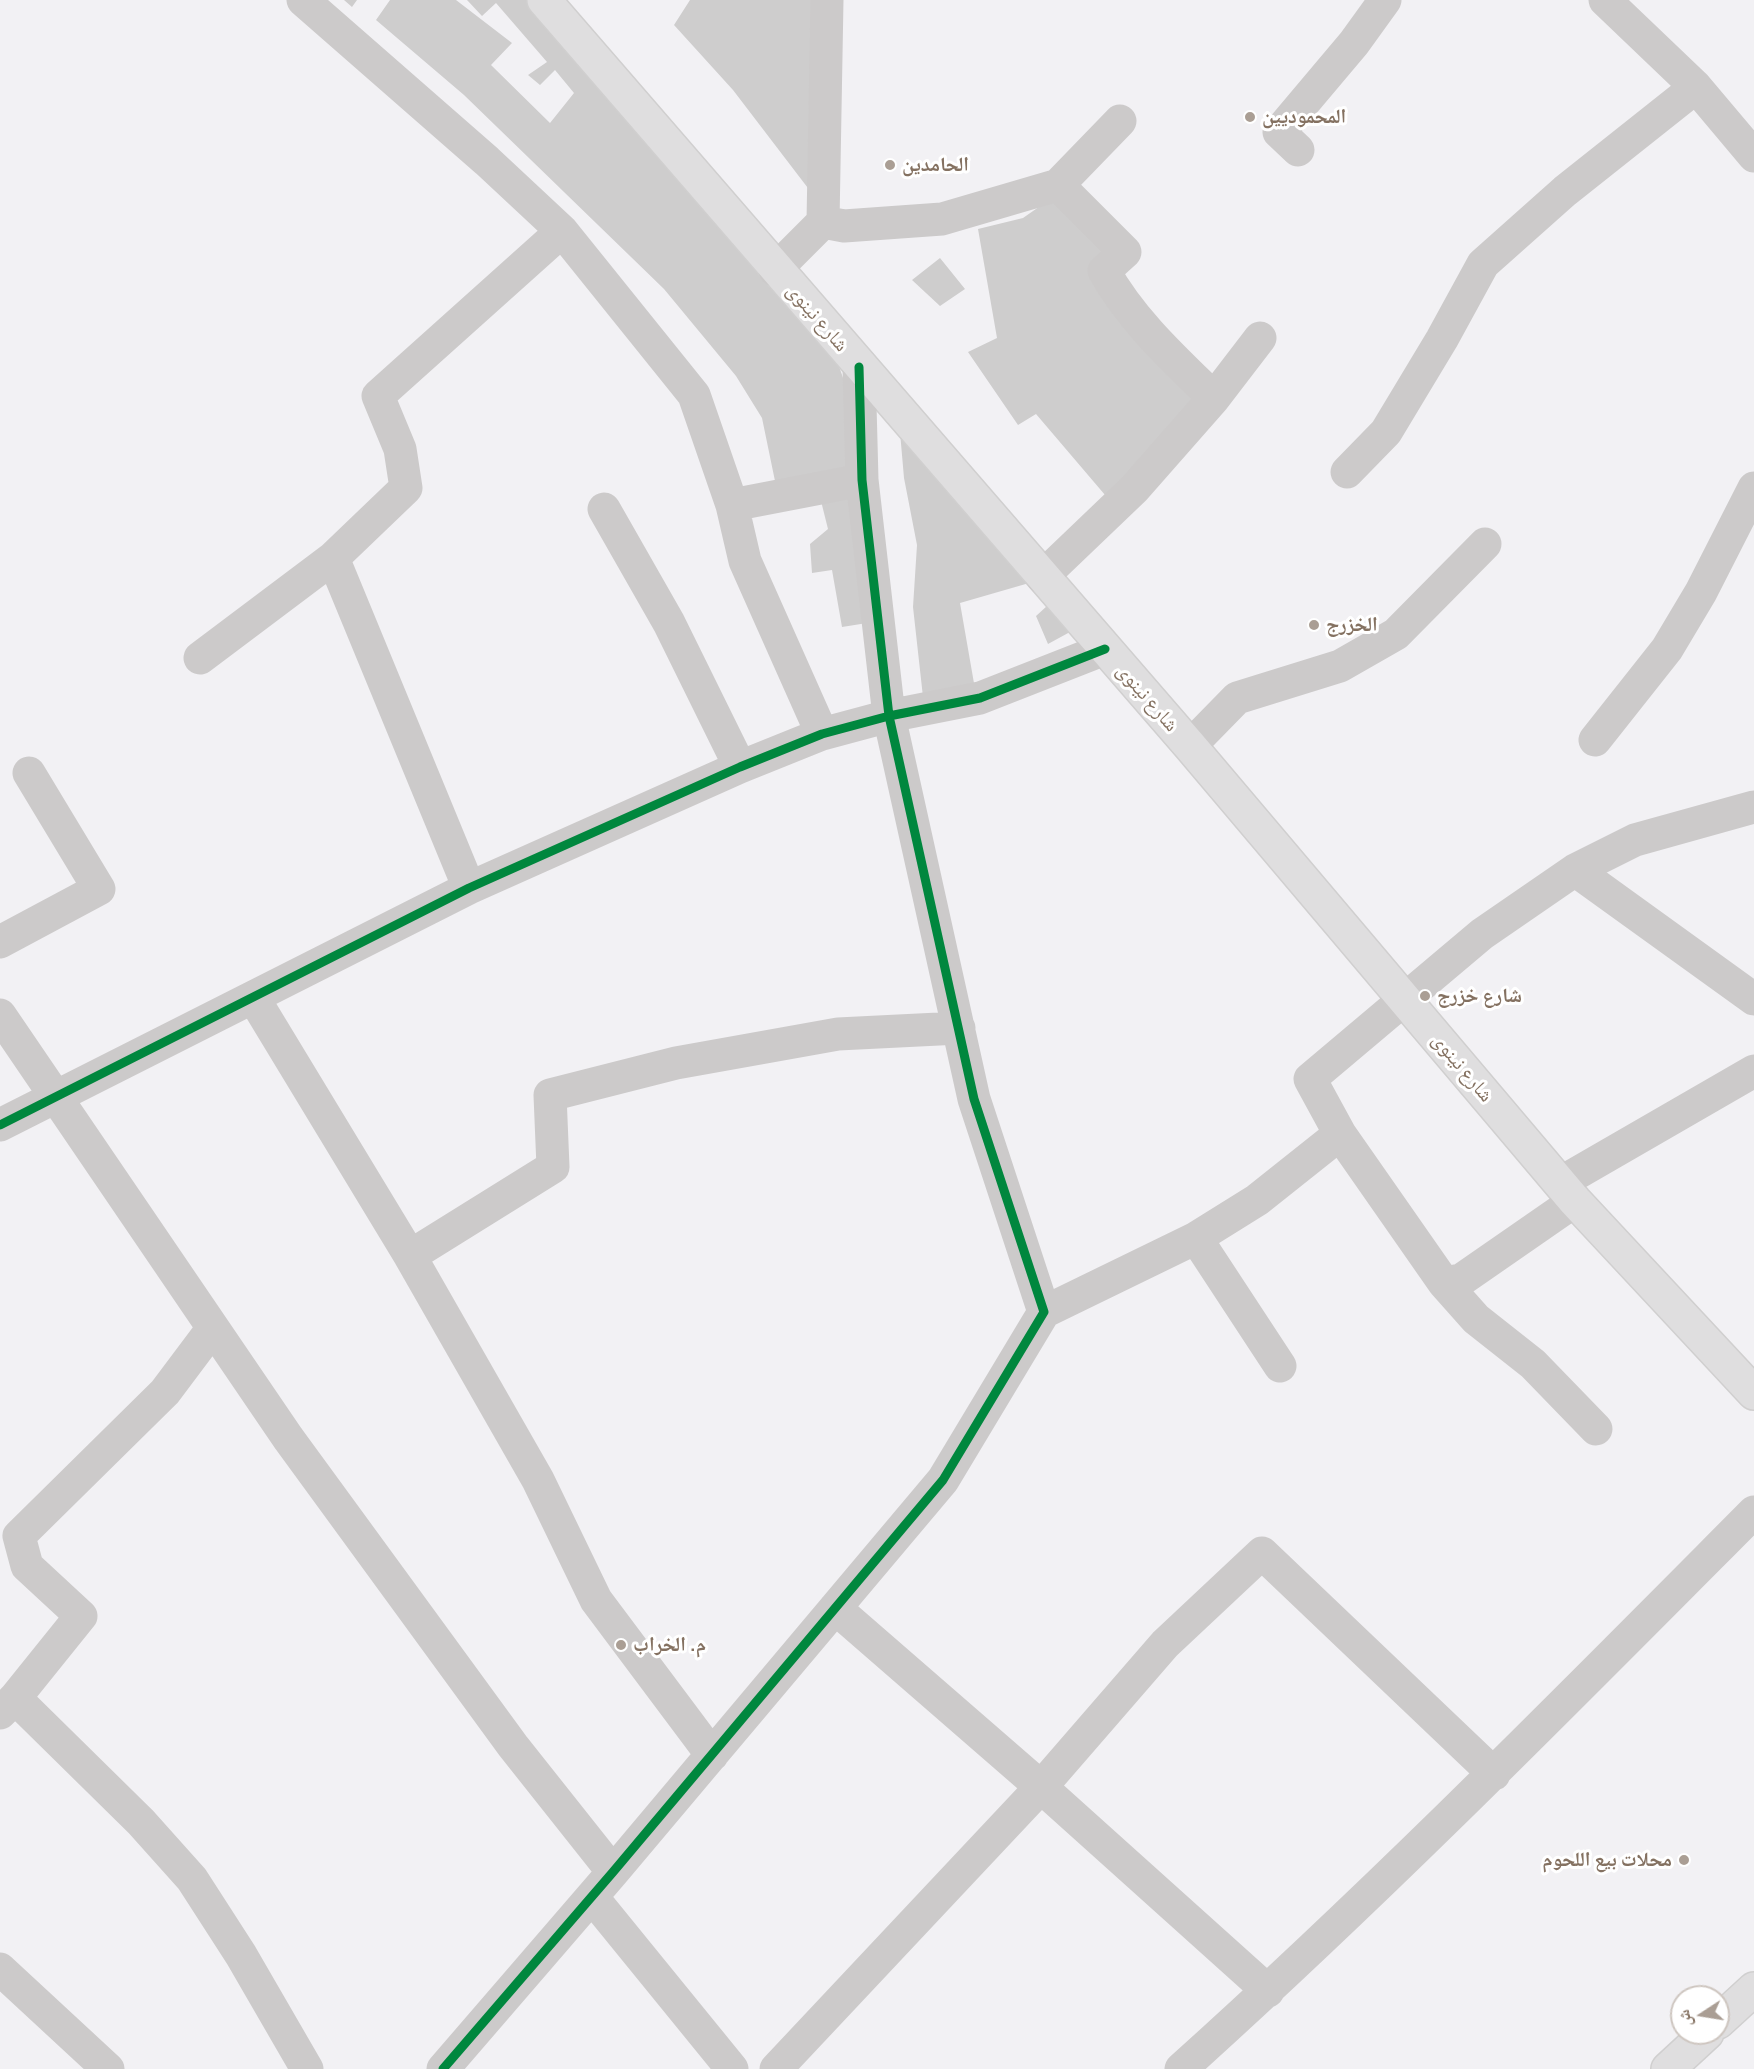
<!DOCTYPE html>
<html>
<head>
<meta charset="utf-8">
<style>
  body { margin:0 }
  #map { position:relative; width:1754px; height:2069px; overflow:hidden; background:#f2f1f4; font-family:Manrope,"Noto Naskh Arabic",sans-serif }
  canvas { display:block }
  .north { position:absolute; left:1670px; top:1985px; width:60px; height:60px; box-sizing:border-box; background:#fff; border:2px solid #cec6c0; border-radius:50%; rotate:258deg; font-size:16px; font-weight:700; line-height:24px; text-align:center; color:#847161 }
  .north::after { content:''; display:block; margin:auto; width:21px; height:27px; background:#aa9e94; clip-path:polygon(50% 0,100% 100%,50% 72%,0 100%) }
</style>
</head>
<body>
<div id="map">
<canvas width="1754" height="2069"></canvas>
<div class="north">ش</div>
</div>
<script>
const ctx = document.querySelector('canvas').getContext('2d');
ctx.lineJoin = 'round';
function fill(path, color) {
  ctx.fillStyle = color;
  ctx.fill(path, 'evenodd');
}
function strokePath(path, color, width, dash) {
  ctx.strokeStyle = color;
  ctx.lineWidth = width;
  ctx.lineCap = dash ? 'butt' : 'round';
  ctx.setLineDash(dash || []);
  ctx.stroke(path);
}
function drawText(font, color, halo, rows, align = 'center') {
  ctx.font = font + ' Manrope,"Noto Naskh Arabic",sans-serif';
  ctx.lineWidth = 6;
  ctx.setLineDash([]);
  ctx.textBaseline = 'middle';
  ctx.strokeStyle = halo;
  ctx.fillStyle = color;
  for (const [text, x, y, turn = 0] of rows) {
    ctx.save();
    ctx.translate(x, y);
    ctx.rotate((+turn || 0) * Math.PI / 180);
    ctx.textAlign = isNaN(turn) ? turn : align;
    if (halo) ctx.strokeText(text, 0, 0);
    ctx.fillText(text, 0, 0);
    ctx.restore();
  }
}
fill(new Path2D(`
  M344,0H357L352,7Z
  M390,0H456L512,43L491,65L550,123L574,93L555,70L540,85L528,75L547,62L496,3L482,16L467,0H557L825,326L875,470L775,481L762,418L736,376L664,289L464,95L376,20Z
  M690,0H830L814,196L733,90L674,25Z
  M1056,195L1111,252L1200,404L1111,502L1036,414L1018,425L968,352L997,338L978,229L1023,218Z
  M940,258L965,289L940,306L912,280Z
  M896,386L1043,579L960,603L975,689L923,697L913,607L917,545L904,478Z
  M860,489L886,620L842,627L832,570L812,573L810,544L828,529L820,497Z
  M1058,596L1081,626L1048,644L1036,616Z`), '#cecdcd');
const secondary = new Path2D(`
  M544,0L1190,746L1575,1201L1754,1393
  M1718,2022L1754,1989
  M1668,2069L1707,2033`);
strokePath(secondary, '#d0cfcf', 36);
strokePath(new Path2D(`
  M303,0L487,161L562,231L694,395L732,505L745,561L822,734
  M1605,0L1696,87L1754,156
  M1298,150L1279,132L1354,43L1385,0
  M1058,185L1125,252L1104,271C1132,321 1174,359 1214,398
  M823,222L844,226L942,219L1058,185L1120,121
  M775,270L823,222L827,0
  M1347,472L1386,432L1442,339L1483,264L1565,191L1696,87
  M732,505L862,480
  M604,509L669,623L740,767
  M333,558L406,488L400,449L378,396L562,231
  M1042,577L1134,489L1214,398L1260,338
  M200,658L333,558L469,888
  M1595,740L1667,649L1701,592L1754,488
  M1190,746L1237,698L1340,666L1396,634L1485,544
  M1575,870L1754,999
  M0,942L99,889L29,773
  M253,997L410,1256L553,1167L550,1095L676,1063L838,1034L959,1028
  M0,1015L288,1438L513,1746L613,1872
  M0,1125L469,888L740,767L822,734L889,716L980,698L1105,649
  M1340,1134L1444,1283L1461,1280L1575,1201
  M1560,1183L1754,1071
  M1196,1238L1280,1366
  M410,1256L538,1480L596,1600L712,1755
  M1444,1283L1476,1319L1533,1364L1596,1429
  M1044,1312L1196,1238L1257,1200L1340,1134L1310,1079L1482,934L1575,870L1635,840L1754,807
  M835,1608L1041,1787L1165,1644L1262,1553L1494,1774
  M15,1698L81,1616L27,1566L19,1536L165,1392L213,1328
  M0,1713L15,1698L141,1822L192,1879L241,1955L307,2069
  M592,1897L732,2069
  M0,1969L108,2069
  M443,2069L613,1872L943,1480L1044,1312L974,1099L889,716L862,480L859,367
  M776,2069L1041,1787L1268,1991
  M1181,2069C1379,1891 1566,1701 1754,1512`), '#cccaca', 33);
strokePath(secondary, '#dfdedf', 33);
strokePath(new Path2D(`
  M0,1125L469,888L740,767L822,734L889,716L980,698L1105,649
  M443,2069L613,1872L943,1480L1044,1312L974,1099L889,716L862,480L859,367`), '#00873e', 9);
for (const [x, y, r, color] of [
  [1250,117,6,"#aa9e94"],
  [890,165,6,"#aa9e94"],
  [1314,625,6,"#aa9e94"],
  [1425,996,6,"#aa9e94"],
  [621,1645,6,"#aa9e94"],
  [1684,1860,6,"#aa9e94"]
]) {
  const dot = new Path2D();
  dot.arc(x, y, r, 0, 2 * Math.PI);
  ctx.fillStyle = color;
  ctx.fill(dot);
  strokePath(dot, '#fff', 2);
}
drawText('bold 20px', '#847161', '#fff', [
  ["المحموديين",1262,117],
  ["الحامدين",902,165],
  ["الخزرج",1326,625],
  ["شارع خزرج",1437,996],
  ["م. الخراب",633,1645],
  ["محلات بيع اللحوم",1672,1860,"right"]
], 'left');
drawText('20px', '#847161', '#fff', [
  ["شارع نينوى",817,318,49],
  ["شارع نينوى",1147,698,49],
  ["شارع نينوى",1462,1068,50]
]);
</script>
</body>
</html>
